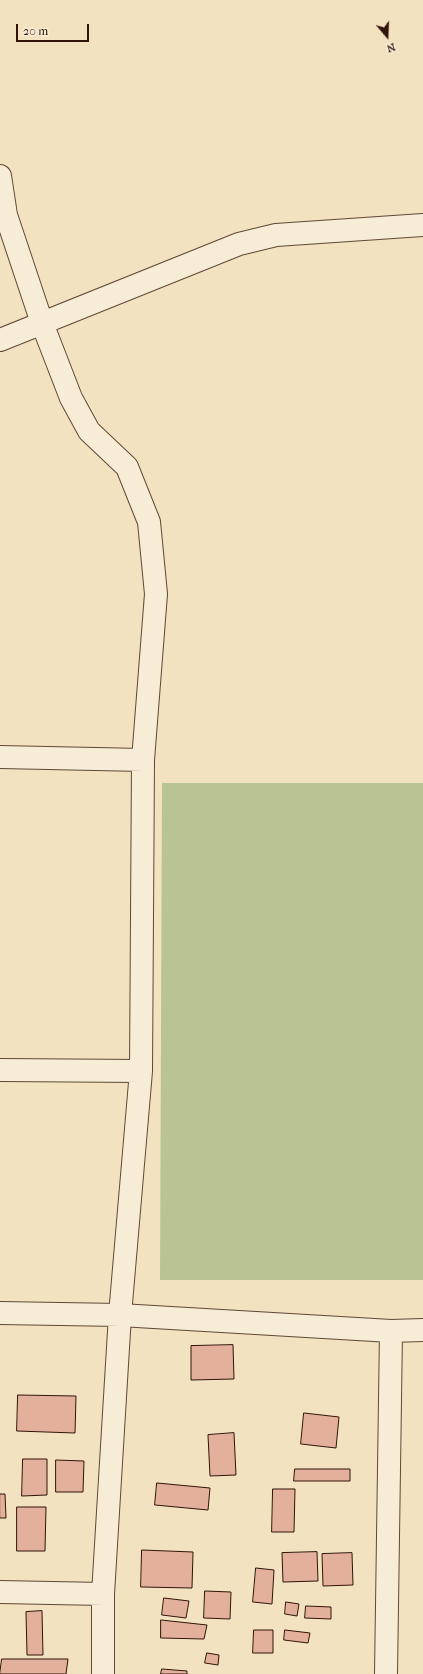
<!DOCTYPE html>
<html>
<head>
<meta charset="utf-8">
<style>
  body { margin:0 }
  #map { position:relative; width:423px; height:1674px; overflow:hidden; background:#f2e2c0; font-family:"IM FELL French Canon",serif }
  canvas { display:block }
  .north { position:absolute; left:367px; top:16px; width:40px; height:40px; -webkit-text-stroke:3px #f7ecd6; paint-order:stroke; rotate:161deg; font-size:11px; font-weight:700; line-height:16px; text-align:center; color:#301408 }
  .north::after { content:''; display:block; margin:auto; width:14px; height:18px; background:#301408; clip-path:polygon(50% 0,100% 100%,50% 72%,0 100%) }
  .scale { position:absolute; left:16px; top:24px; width:73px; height:18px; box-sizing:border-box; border:2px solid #301408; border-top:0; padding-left:5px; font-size:12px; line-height:14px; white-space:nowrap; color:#301408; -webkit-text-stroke:3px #f7ecd6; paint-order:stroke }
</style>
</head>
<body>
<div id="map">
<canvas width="423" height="1674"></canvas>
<div class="north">N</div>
<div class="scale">20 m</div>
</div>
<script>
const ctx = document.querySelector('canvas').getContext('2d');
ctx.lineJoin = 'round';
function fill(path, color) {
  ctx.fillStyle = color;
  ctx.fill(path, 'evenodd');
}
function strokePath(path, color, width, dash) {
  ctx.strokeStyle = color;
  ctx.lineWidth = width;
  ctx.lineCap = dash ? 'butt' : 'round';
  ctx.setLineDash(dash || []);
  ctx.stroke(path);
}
fill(new Path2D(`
  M162,783H423V1280H160Z`), '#bac392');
const building = new Path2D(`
  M233,1345L234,1379L191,1380V1346Z
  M18,1395L76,1396L75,1433L17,1431Z
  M304,1413L339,1417L336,1448L301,1444Z
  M234,1433L236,1475L210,1476L208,1435Z
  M23,1459H47V1495L22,1496Z
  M56,1460L84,1461L83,1492H56Z
  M295,1469H350V1481H294Z
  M157,1483L210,1488L208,1510L155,1505Z
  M273,1489H295L294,1532H272Z
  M0,1494H5L6,1518H0Z
  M17,1507H46L45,1551H17Z
  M142,1550L193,1552L192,1588L141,1587Z
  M317,1552L318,1581L283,1582L282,1553Z
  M352,1553L353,1585L323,1586L322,1554Z
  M256,1568L274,1570L272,1604L253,1602Z
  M205,1591L231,1592L230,1619L204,1618Z
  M164,1598L189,1601L186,1618L162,1615Z
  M286,1602L299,1604L297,1616L285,1614Z
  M306,1606L331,1607V1619L305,1618Z
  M42,1611L43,1655H27L26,1612Z
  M161,1620L207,1625L204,1639L161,1638Z
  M254,1630H273V1653H253Z
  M285,1630L310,1633L308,1643L284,1640Z
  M207,1653L219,1655L218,1665L205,1663Z
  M2,1659H68L66,1674H0Z
  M162,1669L187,1671V1674H161Z`);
fill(building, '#e3b09b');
strokePath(building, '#301408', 1);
const minor = new Path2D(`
  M0,176L6,215L42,323L71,398L89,431L127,467L149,522L156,594L143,760L141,1071L120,1315L103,1594V1674
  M0,340L239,244L276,235L423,225
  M0,757L143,760
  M0,1070L141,1071
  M0,1313L120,1315L391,1331L423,1330
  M0,1592L103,1594
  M386,1674L391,1331`);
strokePath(minor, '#604836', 24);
strokePath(minor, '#f7ecd6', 22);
</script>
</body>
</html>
